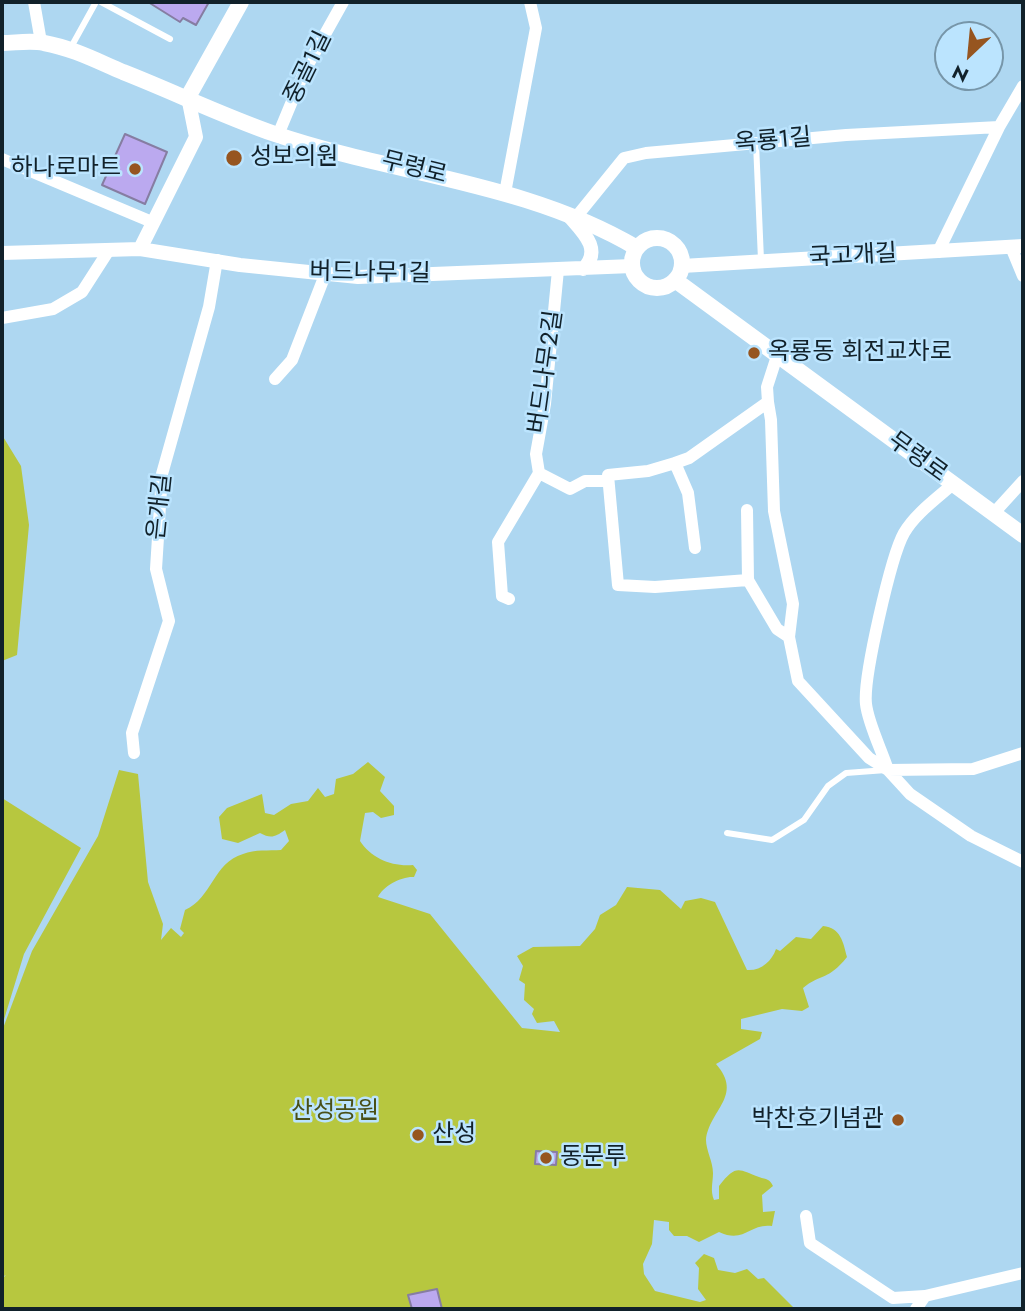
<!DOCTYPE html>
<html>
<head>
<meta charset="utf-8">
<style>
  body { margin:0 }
  #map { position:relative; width:1025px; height:1311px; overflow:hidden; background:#aed7f1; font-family:Jost,sans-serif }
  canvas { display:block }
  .frame { position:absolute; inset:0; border:4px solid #11212a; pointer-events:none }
  .north { position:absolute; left:934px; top:21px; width:70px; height:70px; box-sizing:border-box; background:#bbe4fe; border:2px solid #7796a9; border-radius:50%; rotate:206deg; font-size:19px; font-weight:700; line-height:28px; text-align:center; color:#11212a }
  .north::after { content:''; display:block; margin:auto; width:24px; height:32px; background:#965520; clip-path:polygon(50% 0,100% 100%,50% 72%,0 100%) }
</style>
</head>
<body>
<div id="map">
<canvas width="1025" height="1311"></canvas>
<div class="frame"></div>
<div class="north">N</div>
</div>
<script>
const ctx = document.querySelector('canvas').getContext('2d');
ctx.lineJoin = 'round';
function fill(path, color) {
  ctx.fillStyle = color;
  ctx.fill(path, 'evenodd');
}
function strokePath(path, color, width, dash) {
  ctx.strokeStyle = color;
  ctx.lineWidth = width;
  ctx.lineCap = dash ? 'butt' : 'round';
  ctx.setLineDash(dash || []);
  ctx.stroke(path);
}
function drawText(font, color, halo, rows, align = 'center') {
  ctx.font = font + ' Jost,"Noto Sans KR",sans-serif';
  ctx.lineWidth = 5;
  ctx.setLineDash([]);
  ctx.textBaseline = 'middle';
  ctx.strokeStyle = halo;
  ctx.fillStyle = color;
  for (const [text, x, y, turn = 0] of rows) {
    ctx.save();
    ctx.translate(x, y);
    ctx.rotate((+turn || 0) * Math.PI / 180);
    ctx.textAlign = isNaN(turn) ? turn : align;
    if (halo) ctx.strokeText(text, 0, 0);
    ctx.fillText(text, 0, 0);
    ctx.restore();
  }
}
fill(new Path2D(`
  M2,435L21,466L29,525L17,655L2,661Z
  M368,762L385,777L380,791L394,806V815L381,818L373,812L365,813L360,841C371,858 392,867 413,865L417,870L414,877C402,876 383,886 378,897L430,914L522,1028L560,1032L554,1021L537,1023L532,1014L534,1009L524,1000L525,984L519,980L523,966L517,956L533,947L580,946L595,929L600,915L616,905L627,887L660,890L681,909L685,901L701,898L715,902L747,970C761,971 772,961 776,949L780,951L796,937L811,939L823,926C841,928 843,942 847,957C828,981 821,973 803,988L809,1007L802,1011L782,1009L741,1019V1029L762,1032L760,1039L716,1064C744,1096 709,1110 706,1140C706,1150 713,1162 713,1173C713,1183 710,1190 714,1200L719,1199V1186C736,1164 738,1169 759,1177C767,1180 769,1178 773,1186L762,1195L763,1212L775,1211L772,1226C749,1223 745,1244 719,1232L699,1242L687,1236H674L669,1230V1222L654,1220L652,1244L643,1264L644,1274L655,1291L700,1302L706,1300L698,1289L699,1268L695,1263L704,1254L714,1258L718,1270L735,1273L747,1269L758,1279L764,1278L795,1309H2V1279L6,1275L2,1277V1031L32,951L98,836L119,770L138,774L148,882L163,924L161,940L171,928L181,937L184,933L180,929L185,910C212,898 213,863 243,854C255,849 269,851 281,850L289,841L285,830C275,837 271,839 260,833L238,843L222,839L219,817L227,808L262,794L265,813L274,815L291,804L308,801L318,788L325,797L334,794L336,779L353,774Z
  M2,798L81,848L24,954L2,1026Z`), '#b7c73f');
const building = new Path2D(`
  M148,2H209L196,25L183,18L180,22Z
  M125,134L167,152L145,204L102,185Z
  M536,1151L557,1152L556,1165L535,1164Z
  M437,1289L442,1309H412L408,1295Z`);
fill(building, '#bba9ef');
strokePath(building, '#867da2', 2);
strokePath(new Path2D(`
  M101,2L170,39
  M70,49L96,2
  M756,143L761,260
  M727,833L772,840L804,820L828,786L846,773L886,770`), '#fff', 6);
strokePath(new Path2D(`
  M34,2L41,42
  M278,135L305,70L343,2
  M2,159L152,222
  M505,193L536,28L530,2
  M577,216L624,158L646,153L846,135L999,127
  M1011,247L1023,276
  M938,252L999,127L1023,86
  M2,318L53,309L82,292L109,250
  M275,379L292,360L325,275
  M768,402L767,387L777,356
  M675,463L689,458L768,402L771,420L774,511L793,604L789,637L798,681L869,758L888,770L910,794L971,836L1023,862
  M539,473L536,454L545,404L558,270
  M747,510L748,580L777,629L789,637
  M993,514L1023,481
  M695,548L688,493L675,463L648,471L608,475L618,585L655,587L748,580
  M509,599L502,596L498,542L539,473L570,489L585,481H608
  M134,753L132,733L169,621L156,569L162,474L209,307L217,260
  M888,770C882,751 868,723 866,704C863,678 891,556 904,533C915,514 936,499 953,484
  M888,770L973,769L1023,753
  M806,1216L810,1243L893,1298L925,1296
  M916,1309L925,1296L1023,1273`), '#fff', 12);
strokePath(new Path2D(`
  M569,216C583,232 603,250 583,269
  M140,249L196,137L188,97
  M2,253L140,249L240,265L358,277L632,266
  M682,266L1023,246`), '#fff', 14);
strokePath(new Path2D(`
  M2,43C15,43 31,40 44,43C72,48 97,61 123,72C174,92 223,116 275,134C396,175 525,182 637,248
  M188,97L241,2
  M632 263a25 25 0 1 1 50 0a25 25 0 1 1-50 0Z
  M675,280L1023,535`), '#fff', 16);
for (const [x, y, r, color] of [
  [234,158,9,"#965520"],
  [135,169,7,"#965520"],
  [754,353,7,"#965520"],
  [898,1120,7,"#965520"],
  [418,1135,7,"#965520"],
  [546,1158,7,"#965520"]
]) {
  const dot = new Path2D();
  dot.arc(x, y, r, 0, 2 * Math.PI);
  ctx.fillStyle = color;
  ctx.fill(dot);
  strokePath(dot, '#bbe4fe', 2.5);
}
drawText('24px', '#11212a', '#bbe4fe', [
  ["중골1길",309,68,-64],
  ["옥룡1길",773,142,-5],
  ["무령로",414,169,14],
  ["국고개길",853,257,-3],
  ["버드나무1길",370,274,1],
  ["버드나무2길",547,372,-82],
  ["무령로",917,458,36],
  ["은개길",161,507,-84]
]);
drawText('24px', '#11212a', '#bbe4fe', [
  ["성보의원",250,158],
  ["하나로마트",121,169,"right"],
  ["옥룡동 회전교차로",768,353],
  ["박찬호기념관",884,1120,"right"],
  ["산성",432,1135],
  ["동문루",560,1158]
], 'left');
drawText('24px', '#495017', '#bbe4fe', [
  ["산성공원",335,1112]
]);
</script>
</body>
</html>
